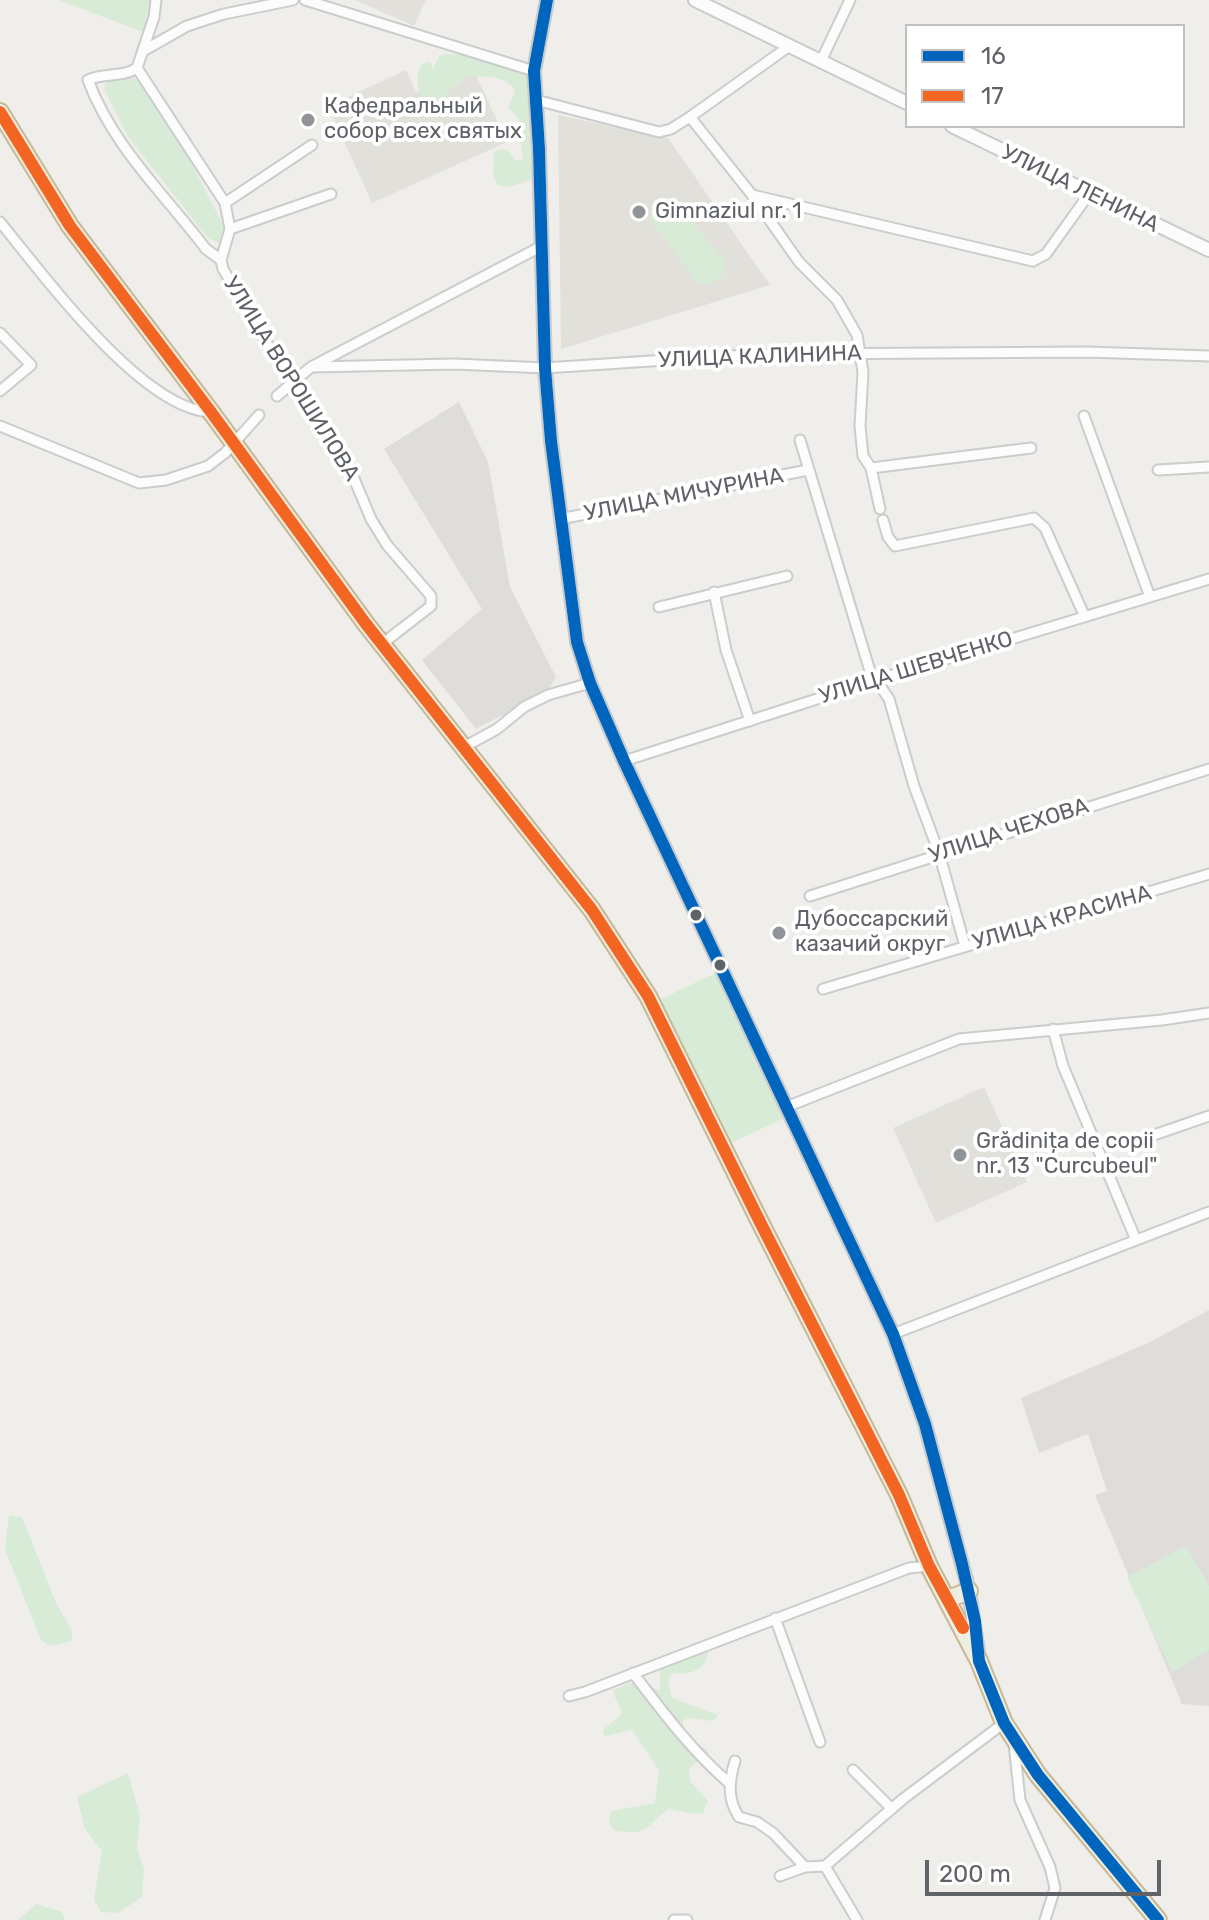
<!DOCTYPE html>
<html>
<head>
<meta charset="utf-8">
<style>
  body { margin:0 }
  #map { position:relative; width:1209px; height:1920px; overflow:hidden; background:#efeeea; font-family:Rubik,sans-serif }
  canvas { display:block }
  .legend { position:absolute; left:905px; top:24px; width:280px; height:104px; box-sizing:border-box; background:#fff; border:2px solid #bfc1c3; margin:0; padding:10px 14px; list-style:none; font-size:24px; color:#5f6368 }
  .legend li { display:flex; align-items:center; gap:16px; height:40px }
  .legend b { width:40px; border:2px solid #bfc1c3 }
  .scale { position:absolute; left:925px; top:1860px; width:236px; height:36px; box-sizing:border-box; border:4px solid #5f6368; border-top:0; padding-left:10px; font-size:24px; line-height:28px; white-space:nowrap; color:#5f6368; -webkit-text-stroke:6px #fff; paint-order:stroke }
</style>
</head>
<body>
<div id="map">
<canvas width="1209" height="1920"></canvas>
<ul class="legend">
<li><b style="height:10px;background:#0065bd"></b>16</li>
<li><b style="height:10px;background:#f26522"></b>17</li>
</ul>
<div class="scale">200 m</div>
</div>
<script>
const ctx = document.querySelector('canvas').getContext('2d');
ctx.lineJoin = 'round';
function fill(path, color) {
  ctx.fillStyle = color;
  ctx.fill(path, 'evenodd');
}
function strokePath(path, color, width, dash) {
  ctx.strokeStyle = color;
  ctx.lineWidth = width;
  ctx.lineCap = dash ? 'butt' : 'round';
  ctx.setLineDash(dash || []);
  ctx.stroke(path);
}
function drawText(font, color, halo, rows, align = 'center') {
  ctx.font = font + ' Rubik,sans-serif';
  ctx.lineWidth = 8;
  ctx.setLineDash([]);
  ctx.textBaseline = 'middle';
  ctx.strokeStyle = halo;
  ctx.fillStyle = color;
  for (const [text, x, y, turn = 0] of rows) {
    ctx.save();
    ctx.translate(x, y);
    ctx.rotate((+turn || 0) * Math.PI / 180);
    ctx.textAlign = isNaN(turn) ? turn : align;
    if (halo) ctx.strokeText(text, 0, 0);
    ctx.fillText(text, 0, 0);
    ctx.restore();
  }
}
fill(new Path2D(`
  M459,402L488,462L510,587L556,677L547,692L476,729L422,660L482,609L384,449Z
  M1209,1310V1706L1182,1704L1095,1495L1107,1491L1088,1434L1039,1453L1021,1398L1150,1342Z`), '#dfddda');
fill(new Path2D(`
  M355,0H426L414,26Z
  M472,66L507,142L372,203L328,106L406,70L416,92Z
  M558,115L668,138L770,285L561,349Z
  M984,1087L1027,1182L936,1223L893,1128Z`), '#e2e0da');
fill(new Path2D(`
  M59,0H150L143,32Z
  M444,54L464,55L526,72L530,81L533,179L510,187L497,185L493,174L494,152L501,149L508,151L515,160L523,161L518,118L508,107L515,93C511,75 484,77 469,76C454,87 441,99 425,107C420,89 412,80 423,63L430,62L433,69L439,56Z
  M119,77C125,77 131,76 137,80C159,95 209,197 223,225L222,245L208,238L128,137L104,88L108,79Z
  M671,200L676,201L725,261L724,273L715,283L705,284L696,280L650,220C650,208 660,202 671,200Z
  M716,973L784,1118L729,1144L659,1000Z
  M9,1515L22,1517L56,1603L72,1630V1641L50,1646L41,1640L5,1549Z
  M1186,1546L1209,1586V1650L1172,1672L1127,1577Z
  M702,1651L708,1652C706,1671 689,1675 672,1673L668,1680L672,1698L718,1715L713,1721L688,1718L683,1721V1733L689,1747L704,1748L709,1753L689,1768L690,1781L708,1801L703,1813L693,1814L668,1809C643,1829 647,1836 613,1830L609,1820L611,1811L655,1803L659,1770L632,1730L604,1736L603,1730L622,1714C621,1705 614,1699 613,1690L634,1682L660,1690V1670Z
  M128,1773L140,1816L137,1849L144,1869L142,1897L118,1913L101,1912L94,1900L102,1851L85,1829L77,1797Z
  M36,1904L62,1912L65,1920H18Z`), '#d8ebd6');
const street = new Path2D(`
  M305,0L534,71
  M143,51L187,26L224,14L293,0
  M821,61L850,0
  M137,68L154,17L156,0
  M536,100L659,132L671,129L690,117L788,47
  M690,117L752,195L799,262L837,300L857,335L863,372L860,426L863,456L871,468L880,509
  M752,195L1033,261L1046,254L1089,194
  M225,203L312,145
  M0,222C43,274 142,410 211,412
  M230,229L331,194
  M221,260L206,249C164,194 112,145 88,80C104,72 122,78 137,68L225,203L230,229L221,260L223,269L268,345L295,379L347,462L371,519L387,545L431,596V606L382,644
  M0,333L31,365L0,391
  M311,367L455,364L545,368L726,356L790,354L1087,352L1209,356
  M277,396L311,367L542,246
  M1084,416L1150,597
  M0,426L139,483L166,480L208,466L225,453L259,415
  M800,440L873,681
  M871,468L1031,448
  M1158,470L1209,467
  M560,519L808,470
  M883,520L888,537L895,546L1034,518L1045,528L1085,617
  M714,592L726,650L750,721
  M659,607L787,576
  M876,680L889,699L914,786L939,853L965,946
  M464,747L497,729L524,707L548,695L590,683
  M624,761L873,681L1209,579
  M810,896L1209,769
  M823,989L1209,874
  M1053,1029L1063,1066L1136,1240
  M786,1107L959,1039L1162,1020L1209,1013
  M1148,1137L1209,1116
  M893,1334L1209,1212
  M775,1618L820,1742
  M633,1673C663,1712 691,1750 728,1782
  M569,1696L585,1692L909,1568L929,1566
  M1014,1744L1020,1800L1050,1867L1055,1888L1045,1920
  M735,1761C729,1781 727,1799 739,1817L757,1822L773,1833L805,1867L825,1866
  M853,1770L892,1809
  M780,1876L805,1867
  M674,1920H687
  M857,1920L825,1866L903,1799L1004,1723`);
const secondary = new Path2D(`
  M547,0L534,71L539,149L545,368L551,441L577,642L590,683L624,761L893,1334L925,1424L938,1473L969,1591L979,1658
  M695,0L907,103
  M952,126L1209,250`);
const highway = new Path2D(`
  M0,112L70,226L211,412L366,624L592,910L648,996L759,1220L899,1495L929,1566L979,1661L1004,1723L1038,1775L1158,1920
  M948,1599L969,1591`);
strokePath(street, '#cbcccc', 13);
strokePath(secondary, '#cacacb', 16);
strokePath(highway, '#c8b996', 20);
strokePath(street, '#fdfcfc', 9);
strokePath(secondary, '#fdfcfc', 12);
strokePath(highway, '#f0ede3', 16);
strokePath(new Path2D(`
  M547,0L534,71L539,149L545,368L551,441L577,642L590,683L624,761L893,1334L925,1424L962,1564L975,1621L979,1661L1004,1723L1038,1775L1158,1920`), '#0065bd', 12);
strokePath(new Path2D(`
  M0,112L70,226L211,412L366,624L592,910L648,996L759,1220L899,1495L929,1566L963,1628`), '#f26522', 12);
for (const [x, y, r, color] of [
  [308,120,8,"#919496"],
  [639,212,8,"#919496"],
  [696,915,7,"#5f6368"],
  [779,933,8,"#919496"],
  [720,965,7,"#5f6368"],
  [960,1155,8,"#919496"]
]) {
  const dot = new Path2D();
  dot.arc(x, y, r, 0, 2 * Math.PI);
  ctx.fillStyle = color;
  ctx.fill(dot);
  strokePath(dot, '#fff', 3);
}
drawText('22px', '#5f6368', '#fff', [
  ["Кафедральный",324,107],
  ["собор всех святых",324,132],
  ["Gimnaziul nr. 1",655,212],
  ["Дубоссарский",795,920],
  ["казачий округ",795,945],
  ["Grădinița de copii",976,1142],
  ["nr. 13 \"Curcubeul\"",976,1167]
], 'left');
drawText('22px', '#5f6368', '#fff', [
  ["УЛИЦА ЛЕНИНА",1080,189,26],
  ["УЛИЦА КАЛИНИНА",760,357,-2],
  ["УЛИЦА ВОРОШИЛОВА",291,379,58],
  ["УЛИЦА МИЧУРИНА",684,495,-11],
  ["УЛИЦА ШЕВЧЕНКО",916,668,-17],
  ["УЛИЦА ЧЕХОВА",1009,831,-18],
  ["УЛИЦА КРАСИНА",1062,918,-16]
]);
</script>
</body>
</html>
